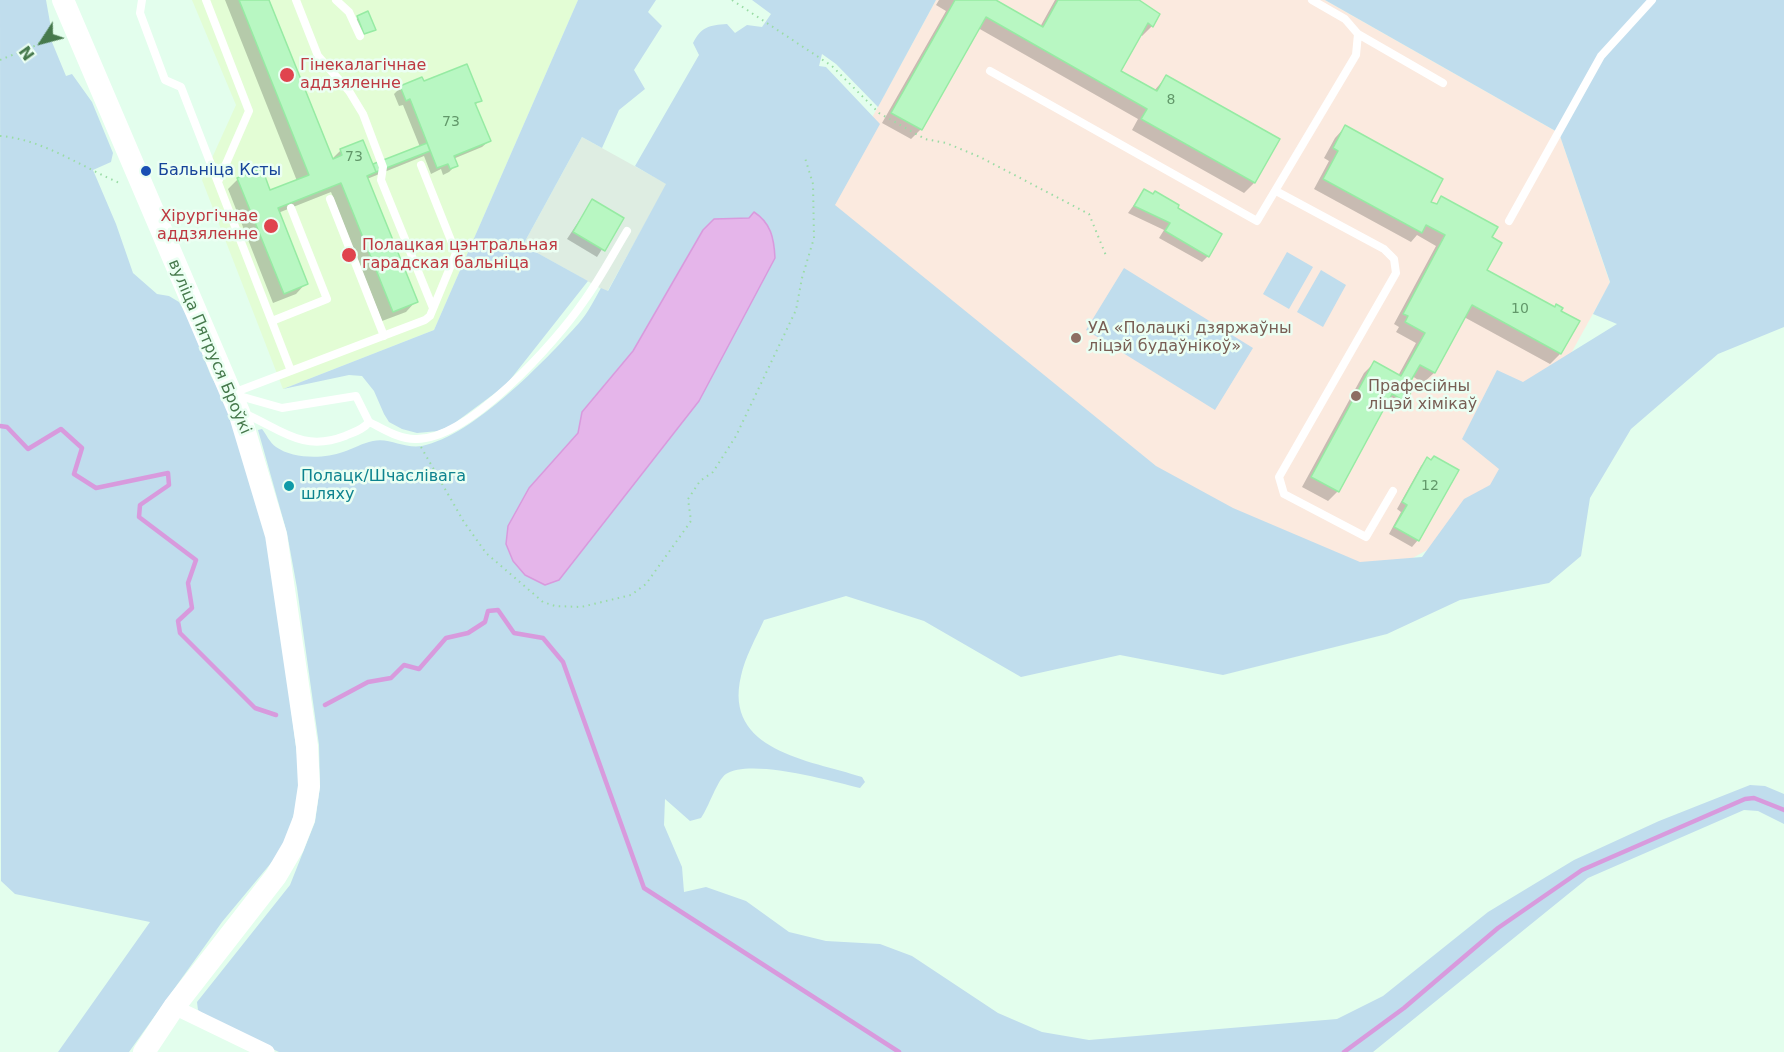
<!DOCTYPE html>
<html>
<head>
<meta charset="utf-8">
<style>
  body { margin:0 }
  #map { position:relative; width:1784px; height:1052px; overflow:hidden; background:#e3feed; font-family:"DejaVu Sans",sans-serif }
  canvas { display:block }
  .north { position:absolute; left:12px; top:12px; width:60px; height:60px; -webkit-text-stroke:4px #ebfff3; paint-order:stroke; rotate:234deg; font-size:16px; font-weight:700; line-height:24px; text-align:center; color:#46794c }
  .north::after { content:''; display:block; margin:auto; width:21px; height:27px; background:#46794c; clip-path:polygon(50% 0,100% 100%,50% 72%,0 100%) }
</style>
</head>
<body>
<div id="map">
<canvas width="1784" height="1052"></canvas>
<div class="north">N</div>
</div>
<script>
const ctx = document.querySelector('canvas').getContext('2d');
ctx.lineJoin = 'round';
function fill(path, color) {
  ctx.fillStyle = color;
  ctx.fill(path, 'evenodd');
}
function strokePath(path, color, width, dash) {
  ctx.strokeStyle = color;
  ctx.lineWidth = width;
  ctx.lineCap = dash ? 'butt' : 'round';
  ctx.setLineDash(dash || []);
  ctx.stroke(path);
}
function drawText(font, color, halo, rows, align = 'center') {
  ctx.font = font + ' "DejaVu Sans",sans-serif';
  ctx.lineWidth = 5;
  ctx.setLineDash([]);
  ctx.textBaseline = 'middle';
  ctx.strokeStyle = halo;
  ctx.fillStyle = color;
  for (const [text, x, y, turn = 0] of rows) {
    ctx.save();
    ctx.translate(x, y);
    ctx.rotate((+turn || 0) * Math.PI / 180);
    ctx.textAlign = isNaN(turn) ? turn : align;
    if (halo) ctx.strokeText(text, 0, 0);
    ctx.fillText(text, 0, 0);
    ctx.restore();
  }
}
fill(new Path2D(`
  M582,137L667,184L607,292L523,245Z`), '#deede2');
fill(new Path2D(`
  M936,0H1325L1559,133L1610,283L1477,523L1337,599L1087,461L819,215Z`), '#fbeadf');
fill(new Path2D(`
  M192,0H578L434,330L283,389L202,180L236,105Z`), '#e3fdd5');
fill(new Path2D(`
  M0,0H46L51,28L47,30L66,76L72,74L92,102L113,153L111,162L93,170L116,224L133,273L157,294L169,296L179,302L189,320L211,376L232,414L269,537L301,786L286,845L222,922L129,1052H58L150,922L15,894L1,881Z
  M578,0H656L648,12L662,26L634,70L645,89L619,110L602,148L582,137L523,245L588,281L506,385L452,425L438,431L417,433L402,429L389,422L384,414L374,391L362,376L349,375L283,389L434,330Z
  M752,0H936L878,107L836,64L822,54L819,66L826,67L880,124L835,205L1156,466L1233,508L1360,562L1422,557L1464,499L1490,485L1499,469L1462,439L1497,370L1523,382L1617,324L1593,314L1610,282L1559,133L1325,0H1784V327L1718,354L1631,429L1590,498L1581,556L1549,583L1460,600L1387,634L1223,675L1120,655L1021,677L924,621L846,596L764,620C756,638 745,657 741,676C723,751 809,760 862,777L865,782L860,788C832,781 750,758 726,774C717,780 709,807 701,818L690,821L665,799L664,825L682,867L684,892L706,887L746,901L789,932L826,941L880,944L912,956L998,1013L1042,1032L1089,1040L1337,1019L1383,996L1488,912L1574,860L1659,821L1750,785L1765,786L1784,794V824L1758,811L1744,810L1588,878L1373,1052H279L215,1022L198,1010L197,1002L290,885L315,822L320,787L319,745L297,588L287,533L258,430L262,429C266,434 270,443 276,447C293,459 324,459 343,452C353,449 362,443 373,441C389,437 404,449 422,446C474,435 544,362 579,323C588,313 594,300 601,288L608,291L666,184L635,166L699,55L693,43C701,27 709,25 727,24L735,33L747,25L762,27L771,14ZM749,218L699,401L559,580L545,585L529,488L578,433L582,412L633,351L703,230L714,219Z
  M1287,252L1313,267L1289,309L1263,294Z
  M1124,268L1253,348L1215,410L1086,330Z
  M1321,270L1346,285L1323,327L1297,312Z`), '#c0dded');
const water = new Path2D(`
  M754,212C771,223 774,238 775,258L699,401L559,580L545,585L525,575L513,561L506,544L508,526L529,488L578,433L582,412L633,351L703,230L714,219L749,218Z`);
fill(water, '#e5b5ea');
strokePath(water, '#d89add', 1.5);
fill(new Path2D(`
  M225,0H267L331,160L341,150L372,166L420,147L403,105L399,106L394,94L401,87L423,83L480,100L474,106L489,141L482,147L453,159L456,165L449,172L443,175L441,169L431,174L424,156L367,179L416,301L406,312L382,321L331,192L278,213L306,283L296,294L273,303L228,189L238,179L270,192L297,181Z
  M939,0H993L1040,27L1055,0H1137L1152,26L1142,36L1140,34L1119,71L1154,91L1166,77L1278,140L1254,183L1244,193L1132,130L1138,119L978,28L921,129L911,139L882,123L946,11L936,5Z
  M367,13L374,29L361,36L355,20Z
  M1345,127L1429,202L1435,205L1442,198L1490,238L1485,271L1578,321L1560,354L1550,364L1464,317L1434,373L1423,383L1412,376L1404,390L1405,401L1395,411L1384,405L1338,491L1328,501L1302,487L1364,373L1374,363L1398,376L1416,343L1396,332L1399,327L1394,324L1436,246L1417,235L1411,242L1314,189L1329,161L1324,158L1335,138Z
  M1144,191L1175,209L1208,256L1202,262L1159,238L1164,230L1128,213Z
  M592,201L622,218L597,257L567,239Z
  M1427,459L1457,470L1418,540L1412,547L1389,534L1401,512L1397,509L1421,466Z`), '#0003');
strokePath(new Path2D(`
  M0,426L7,427L28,449L61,429L82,448L74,474L96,488L168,473L169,485L140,505L139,517L196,560L188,583L192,608L178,621L180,633L255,708L276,715
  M325,705L368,682L391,678L404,665L419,669L446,638L468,633L485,622L488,611L498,610L514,633L543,638L563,662L644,888L899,1052
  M1344,1052L1404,1008L1498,928L1582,870L1745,799L1754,798L1784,810`), '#d89add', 4.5);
const building = new Path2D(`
  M239,0H269L333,159L342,155L340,149L363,140L376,172L367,176L418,302L393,312L341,183L278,208L308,284L284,294L237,178L262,168L270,190L309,175Z
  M955,0H996L1043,27L1058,0H1139L1160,14L1153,27L1148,23L1121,71L1157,91L1166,75L1280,139L1255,183L1141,119L1147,109L986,17L922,130L891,113Z
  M368,11L376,30L364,34L357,16Z
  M467,64L482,101L475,103L491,141L454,156L458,166L450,169L448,164L437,168L410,99L406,101L400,86L422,77L424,81Z
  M1345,125L1443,179L1431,202L1437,204L1441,196L1498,227L1492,237L1502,243L1487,270L1555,307L1556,304L1563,308L1561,311L1580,321L1561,354L1472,305L1435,373L1420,365L1406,389L1411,392L1406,402L1392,394L1339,492L1311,477L1374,361L1401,376L1425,333L1405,322L1408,316L1403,314L1445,235L1426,225L1422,233L1323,179L1338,151L1333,148Z
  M427,143L430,151L376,172L373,164Z
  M1144,189L1153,194L1155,191L1179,205L1178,208L1222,234L1209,257L1165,231L1170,223L1134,206Z
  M592,199L624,218L605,251L573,232Z
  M1434,456L1459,470L1419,541L1394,527L1407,505L1402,502L1427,457L1431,460Z`);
fill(building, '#b8f7c2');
strokePath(building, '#96eba3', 1.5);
strokePath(new Path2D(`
  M732,0L832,66L879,113L925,139L946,143L980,157L1089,214L1107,258
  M0,60L37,45L50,32L58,38
  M0,136C43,139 83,168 122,184
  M421,447L464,522L486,553L543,602L555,606L581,607L631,595L646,584L691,521L688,499L700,481L713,472L736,436L796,310L802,278L814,238L813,184L805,158`), '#9adca5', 2, [1.5, 4.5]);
strokePath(new Path2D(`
  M142,0L140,13L165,80L181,87L291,371
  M206,0L249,111L218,182
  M296,0L318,56L349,91L363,114L383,167L381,180L433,308
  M336,0L349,12L360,36
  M1358,34L1443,83
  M990,71L1257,221L1356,55L1358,34L1345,19L1312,0
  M1276,191L1384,249L1394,259L1396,273L1279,477L1284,494L1366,537L1393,491
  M330,199L384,336
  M1509,221L1601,56L1652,0
  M272,321L327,299L291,208
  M233,393L425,320L430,316L456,253L421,165
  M236,395L282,408L356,396L369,422C363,430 354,432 345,436C301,453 280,428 243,413
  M369,422C384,429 398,439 415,439C468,441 556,342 584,301C600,279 613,254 627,231`), '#fff', 8);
strokePath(new Path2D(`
  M174,1007L267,1052`), '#fff', 15);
strokePath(new Path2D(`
  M63,0L239,412L276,535L307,746L309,786L304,819L293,847L276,876L174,1007L144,1052`), '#fff', 22);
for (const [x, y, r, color] of [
  [287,75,8,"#e0444e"],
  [146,171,6,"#1a4fb4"],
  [271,226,8,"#e0444e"],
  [349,255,8,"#e0444e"],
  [1076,338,6,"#8d6e63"],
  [1356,396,6,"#8d6e63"],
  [289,486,6,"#0f9aa8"]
]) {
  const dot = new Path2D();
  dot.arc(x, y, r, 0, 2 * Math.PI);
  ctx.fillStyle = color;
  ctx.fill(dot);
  strokePath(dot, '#ebfff3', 2);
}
drawText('14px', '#62986a', null, [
  ["8",1171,100],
  ["73",451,122],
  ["73",354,157],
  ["10",1520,309],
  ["12",1430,486]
]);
drawText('16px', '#be3a42', '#ebfff3', [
  ["Гінекалагічнае",300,66],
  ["аддзяленне",300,84],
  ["Хірургічнае",258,217,"right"],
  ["аддзяленне",258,235,"right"],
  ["Полацкая цэнтральная",362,246],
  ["гарадская бальніца",362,264]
], 'left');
drawText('16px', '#164399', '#ebfff3', [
  ["Бальніца Ксты",158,171]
], 'left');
drawText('16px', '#785e54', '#ebfff3', [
  ["УА «Полацкі дзяржаўны",1088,329],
  ["ліцэй будаўнікоў»",1088,347],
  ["Прафесійны",1368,387],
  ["ліцэй хімікаў",1368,405]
], 'left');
drawText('16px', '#46794c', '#ebfff3', [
  ["вуліца Пятруся Броўкі",209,347,67]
]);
drawText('16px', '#0d838f', '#ebfff3', [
  ["Полацк/Шчаслівага",301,477],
  ["шляху",301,495]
], 'left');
</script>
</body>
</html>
